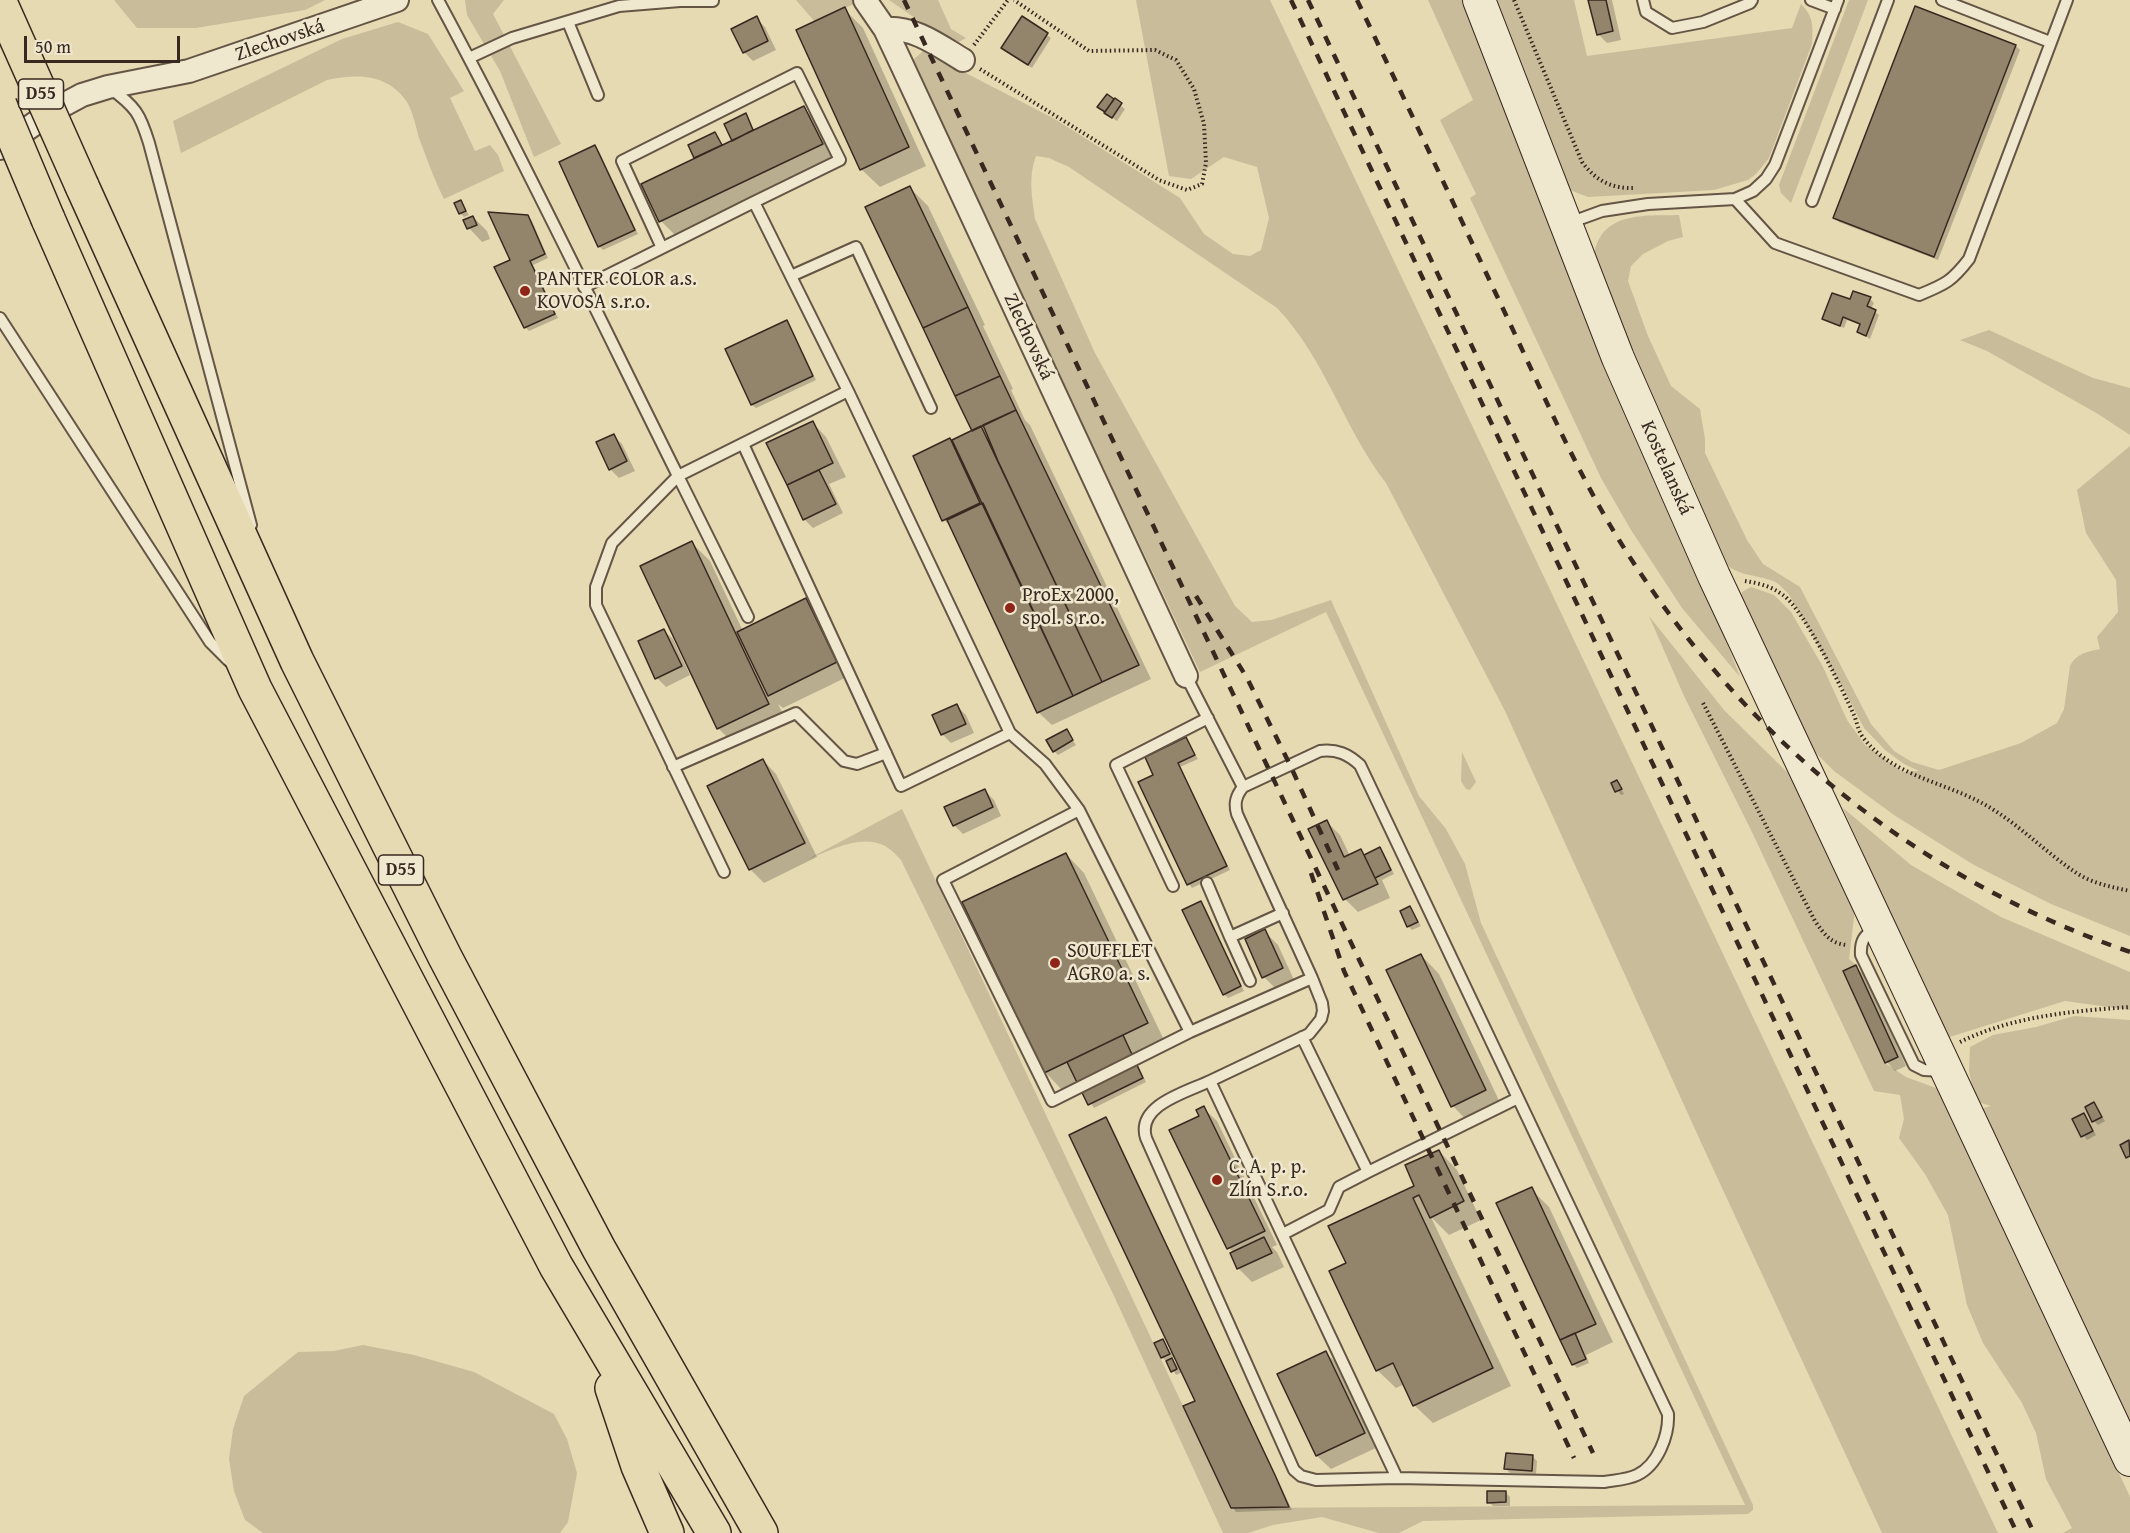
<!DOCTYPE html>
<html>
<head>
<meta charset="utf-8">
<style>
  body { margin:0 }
  #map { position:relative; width:2130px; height:1533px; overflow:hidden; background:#e6dab3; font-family:"Gentium Book Plus",serif }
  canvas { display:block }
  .scale { position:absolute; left:24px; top:36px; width:156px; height:27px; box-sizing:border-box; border:3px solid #382920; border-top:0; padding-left:8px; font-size:18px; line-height:21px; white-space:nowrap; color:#382920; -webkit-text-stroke:4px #efe7ce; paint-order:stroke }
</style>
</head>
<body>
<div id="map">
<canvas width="2130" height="1533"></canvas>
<div class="scale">50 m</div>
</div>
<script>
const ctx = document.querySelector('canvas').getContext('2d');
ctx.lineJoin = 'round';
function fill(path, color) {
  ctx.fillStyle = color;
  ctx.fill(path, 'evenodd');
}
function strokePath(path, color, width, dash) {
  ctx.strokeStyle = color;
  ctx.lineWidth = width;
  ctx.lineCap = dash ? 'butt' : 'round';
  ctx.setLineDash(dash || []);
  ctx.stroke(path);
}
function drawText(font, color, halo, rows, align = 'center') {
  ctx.font = font + ' "Gentium Book Plus",serif';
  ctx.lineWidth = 5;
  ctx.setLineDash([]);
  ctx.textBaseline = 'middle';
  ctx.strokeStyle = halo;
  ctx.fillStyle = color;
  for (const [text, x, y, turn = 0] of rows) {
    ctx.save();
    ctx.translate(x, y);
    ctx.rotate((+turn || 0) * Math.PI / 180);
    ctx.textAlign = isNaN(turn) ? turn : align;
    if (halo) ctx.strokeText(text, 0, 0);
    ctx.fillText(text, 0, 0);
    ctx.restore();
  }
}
fill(new Path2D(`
  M114,0H325L305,10L196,28H137Z
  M465,0H504L493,14L561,144L534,157L500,71L467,15Z
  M796,0H854V4L815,22Z
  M889,0H938L951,29L966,38L957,43L941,36Z
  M1136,0H1270L1998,1533H1882L1704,1149L1505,711L1386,483C1344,429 1325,358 1277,308L1069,167L1049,158L1036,156C1028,176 1032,198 1035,219L1095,353L1235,606L1252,622L1271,620L1331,600L1419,796L1446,829L1465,864L1481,923L1753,1505V1510L1748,1514L1423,1521L1399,1533H1379L1322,1517L1273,1525L1248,1533H1223L1114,1296L901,860C896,855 890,848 883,845C859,834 829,851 806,860L902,809L1231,1508L1745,1505L1326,612L1200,672L913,65L914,59L923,51L1053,118L1180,198L1204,234L1233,254L1250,256L1261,250L1269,218L1257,167L1224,157L1191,179L1169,176Z
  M1428,0H1467L1693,555L1740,677L1682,608L1631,530L1601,478L1470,198L1476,194L1440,120L1473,100Z
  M1491,0H1574L1587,56L1792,28L1801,4C1814,17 1813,27 1812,44L1769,158L1756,174L1748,180L1714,190L1588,197L1570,190L1562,179Z
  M1849,0H1868L1791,203L1781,193L1779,185Z
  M398,22L428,34L464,91L450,98L475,151L490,145L498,155L504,171L444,199C434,179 427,159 419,138C416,127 413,112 407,102C387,73 357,74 327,80L181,153L173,121L342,39Z
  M1679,215L1683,237L1668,241L1643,254L1631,266L1628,281L1648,336L1671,386L1700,409L1705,439V453L1747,540L1763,564L1800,587L1871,724L1894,751L1912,762L1939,770L2021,743L2057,723L2064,709L2070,666C2077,653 2087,652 2100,649L2097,637L2118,612L2116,580L2086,533L2077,490L2130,446V936L2051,904L1974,865L1894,815L1834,771L1811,748L1741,597L1742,592L1751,587L1774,595L1791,612L1823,667L1847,720L1865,745L1903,772L1919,771L1904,764L1885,750L1864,728L1844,690L1788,593C1783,589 1779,583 1773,581C1754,574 1735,576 1722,560L1623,340L1594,254C1602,211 1645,216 1679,215Z
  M1989,330L2093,378L2130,388V435L2098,414L1987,351L1960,340Z
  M1649,616L1724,710L1789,774L1855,909L1849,959L1856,965L1843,972L1885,1063L1906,1077L1944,1091L2130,1497V1533H2063L2072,1528L2046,1479L2036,1433L2022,1403L1983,1343L1967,1305L1948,1215L1925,1174L1899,1138L1904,1119L1900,1095L1874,1091L1751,830L1684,696Z
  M1462,752L1476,782L1470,790L1466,789L1461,781Z
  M1843,808L1911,865L2001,917L2130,972V1010L2065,1001L1943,1039L1895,925Z
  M2074,1016L2130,1020V1422L2126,1418L1980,1109L1991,1106L1975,1101L1969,1071L1970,1047L1993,1035L2036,1027Z
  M363,1345L414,1355L474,1372L554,1414L567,1439L577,1473L568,1522L560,1533H263L245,1520L234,1491L229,1459L233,1429L244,1396L298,1352L334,1351Z`), '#c8bc9a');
fill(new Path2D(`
  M1590,0H1612L1621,40L1607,43L1598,34Z
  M1916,8L2016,46L2020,50L1938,260L1839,222L1835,218Z
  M844,9L863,28L926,166L880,187L861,169Z
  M756,18L765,27L776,50L753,61L744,52Z
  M1022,18L1051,38L1032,68L1003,48Z
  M1108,96L1125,109L1117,121L1103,111Z
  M804,108L822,126L840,163L679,239L661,221L697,159L690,146L714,134L723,146L734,141L745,115L755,131Z
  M595,147L599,151L638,234L603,250L599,246Z
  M910,188L928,206L985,325L983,326L1013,389L1011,390L1025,420L1030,425L1151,679L1052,725L1038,712L952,528L944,520L915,457L974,431Z
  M461,202L469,215L464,217L460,213Z
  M528,216L532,221L548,258L533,265L558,318L529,331L525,327L512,261Z
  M473,217L487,231L490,239L482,242L469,228L465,221Z
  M1870,299L1874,303L1871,309L1879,315L1870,339L1859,332L1861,325L1847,320L1844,328L1828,322L1824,318L1851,301Z
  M786,321L790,325L816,380L756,408L752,405L727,349Z
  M813,423L826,437L846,477L829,484L843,513L813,528L804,519L788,484Z
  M613,435L622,444L635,471L619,478L610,469Z
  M692,543L710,561L743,631L806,600L819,614L849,676L783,708L778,704L787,722L736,746L718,728Z
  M664,631L673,639L690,675L666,687L657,678Z
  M957,706L966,715L974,733L951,743L942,734Z
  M1066,731L1076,745L1058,755L1054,751Z
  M1186,739L1198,759L1180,767L1230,870L1192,888L1189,884L1155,775Z
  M763,760L776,774L817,857L764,883L750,869Z
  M1617,782L1624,794L1621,795L1613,784Z
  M985,791L994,800L1001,816L963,834L954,825Z
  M1327,822L1340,835L1350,856L1361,851L1366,856L1380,849L1384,853L1394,874L1382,880L1390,898L1358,912L1345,899Z
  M1066,854L1084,873L1165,1042L1134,1057L1146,1082L1094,1108L1079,1083L1063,1091L1045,1072Z
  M1201,903L1205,907L1244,991L1228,998L1224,994Z
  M1410,907L1421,926L1412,930L1408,926Z
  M1264,931L1278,945L1295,982L1277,990L1264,977Z
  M1421,955L1439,974L1503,1109L1471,1125L1453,1106L1388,971Z
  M1856,967L1865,976L1906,1066L1895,1071L1887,1062Z
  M2094,1104L2105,1121L2098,1125L2094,1121Z
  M1203,1108L1217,1121L1277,1245L1272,1247L1277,1252L1284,1267L1252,1282L1238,1268L1234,1253L1229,1248L1201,1116Z
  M2084,1115L2096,1135L2087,1140L2074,1120Z
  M1106,1119L1110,1123L1292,1510L1236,1512L1232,1507L1197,1401L1183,1372L1176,1375L1167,1361L1162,1358L1163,1341L1170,1352L1173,1351ZM1176,1357L1181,1368L1171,1359Z
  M1439,1151L1457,1170L1481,1220L1449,1235L1431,1217L1511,1386L1433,1423L1414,1405L1405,1384L1396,1388L1377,1370L1348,1264L1416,1186Z
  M1531,1189L1549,1207L1613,1342L1586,1355L1589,1363L1577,1368L1573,1364Z
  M1326,1353L1340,1366L1378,1447L1331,1469L1317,1456L1279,1375Z
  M1533,1457L1537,1461L1536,1474L1510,1473L1506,1469Z
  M1506,1493L1510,1497V1506H1493L1489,1502Z`), '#0003');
const building = new Path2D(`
  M1588,0H1606L1613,31L1597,35Z
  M1915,6L2016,45L1934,257L1833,218Z
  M845,7L909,147L860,170L796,30Z
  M757,16L768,41L743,53L731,29Z
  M1022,16L1048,33L1028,65L1001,48Z
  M1107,94L1114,99L1105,112L1097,107Z
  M1115,98L1122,103L1112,118L1104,113Z
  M804,106L823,144L659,222L641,184Z
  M746,113L753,130L732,141L724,124Z
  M715,132L722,145L694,158L688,145Z
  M595,145L635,230L598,247L559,162Z
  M910,186L968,307L923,328L865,207Z
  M461,200L466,211L459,214L454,203Z
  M488,212L528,215L545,254L530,261L555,314L524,328L494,267L510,260Z
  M473,216L477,225L467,229L463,220Z
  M1853,291L1871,297L1867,306L1876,310L1866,336L1857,332L1860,324L1843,317L1840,326L1822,319L1832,293L1850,299Z
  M968,307L1000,376L955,396L923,328Z
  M787,320L813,376L751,405L725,349Z
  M1000,376L1016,410L972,431L955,396Z
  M1016,410L1139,665L1102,682L998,461L983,425Z
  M813,421L833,463L787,485L766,443Z
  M981,426L1102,682L1073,696L952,440Z
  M614,434L627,461L609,470L596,442Z
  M950,438L980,503L942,521L913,456Z
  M819,470L836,504L803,520L787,485Z
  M983,503L1073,696L1037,713L947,520Z
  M692,541L769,704L717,729L640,566Z
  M806,598L837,662L768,696L737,632Z
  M664,629L682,666L655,679L638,641Z
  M957,704L966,724L941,735L932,715Z
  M1067,729L1073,740L1053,752L1046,740Z
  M1186,737L1195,755L1178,763L1227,866L1187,885L1138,782L1153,775L1145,757Z
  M763,759L805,843L749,870L707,786Z
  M1617,780L1622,789L1615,792L1611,783Z
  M985,789L993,807L953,826L944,807Z
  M1327,820L1344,857L1361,849L1378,884L1343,900L1308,829Z
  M1380,847L1391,870L1375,878L1364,855Z
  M1066,853L1148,1023L1044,1073L962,902Z
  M1201,901L1241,986L1223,995L1182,910Z
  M1410,906L1418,922L1407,927L1400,911Z
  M1265,929L1283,968L1262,978L1245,939Z
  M1421,954L1486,1090L1451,1107L1386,970Z
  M1856,965L1898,1057L1885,1063L1843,971Z
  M1123,1035L1143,1078L1088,1105L1067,1062Z
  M2094,1102L2102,1117L2092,1122L2085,1107Z
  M1204,1106L1265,1231L1227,1249L1169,1130L1199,1116L1196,1110Z
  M2084,1113L2093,1131L2081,1137L2072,1119Z
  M1106,1117L1275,1475L1289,1507L1231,1508L1183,1406L1195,1401L1069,1135Z
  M2129,1140L2130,1156L2126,1158L2120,1145Z
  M1439,1150L1464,1201L1430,1218L1419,1195L1413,1198L1493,1368L1413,1406L1393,1363L1376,1371L1329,1271L1346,1263L1328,1226L1414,1186L1405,1165Z
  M1532,1187L1596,1324L1560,1340L1496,1203Z
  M1264,1237L1272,1253L1237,1269L1230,1253Z
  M1575,1333L1586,1359L1572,1365L1560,1340Z
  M1163,1339L1170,1354L1161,1358L1154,1343Z
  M1326,1351L1365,1433L1316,1456L1277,1374Z
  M1172,1358L1177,1369L1171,1372L1166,1361Z
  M1506,1453L1533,1455L1532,1471L1504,1469Z
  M1487,1491H1506V1502L1487,1503Z`);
fill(building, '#92856c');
strokePath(building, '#382920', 1.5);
const service = new Path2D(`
  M438,0C522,156 599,317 678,476L848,391L754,202L584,287
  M1643,0L1646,12L1672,28L1703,22L1750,3L1752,0
  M1811,0L1835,9
  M1942,0L2050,42
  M568,22L598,95
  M469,58L512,38L619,6L680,1H713
  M110,88C136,107 140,114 149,143L251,525
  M1735,199L1775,243L1919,295C1946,284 1952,281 1969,259L2067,0
  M1812,201L1888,0
  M1569,223L1602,211L1648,204L1735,199L1753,191L1766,179L1775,165L1838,0
  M662,248L622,161L797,73L840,160L754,202
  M791,276L856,247L931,408
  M0,318L210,642L229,661
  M743,444L901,786L1010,733L848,391
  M1186,676L1243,787
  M1010,733L1045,764L1079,810L1190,1032L1312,978L1237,814C1234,803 1236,796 1243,787L1320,751C1337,749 1348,754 1360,765L1668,1414C1669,1435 1658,1465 1637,1475C1626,1480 1615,1480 1604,1482L1397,1478L1210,1081C1187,1092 1136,1105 1146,1138L1294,1470L1301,1476L1316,1480L1397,1478
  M673,767L796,713L844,761L857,764L886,753
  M1079,810L943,880L1052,1101L1190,1032
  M724,872L596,605V587L612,543L678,476L748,617
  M1207,883L1230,937L1283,913
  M1173,886L1116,765L1208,718
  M1875,928C1864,936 1860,941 1861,955L1914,1065L1924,1070L1943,1071
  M1230,937L1250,981
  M1302,1037L1368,1172L1518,1098
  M1210,1081L1309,1034L1321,1019L1323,1011L1322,1003L1312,978
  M1283,1234L1329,1210L1339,1187L1368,1172`);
const minor = new Path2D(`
  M865,0L885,29L902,65L1186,676
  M885,29C915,27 938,45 963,60
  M0,148L54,110L82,95L108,87L189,71L397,0`);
const secondary = new Path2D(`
  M1479,0L1618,358L1714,576L2130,1460`);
const motorway = new Path2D(`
  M82,186L297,661L445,957L599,1249L761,1533
  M48,219L255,689L556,1266L714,1533
  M612,1388L638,1466L667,1533`);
strokePath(service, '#645545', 14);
strokePath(minor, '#645545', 26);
strokePath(secondary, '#382920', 34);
strokePath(motorway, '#382920', 36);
strokePath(new Path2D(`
  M1514,0L1582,162C1596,181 1612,189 1636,188
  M974,45L1008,0
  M980,69L1159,180L1187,190L1202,184L1206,163L1204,124L1194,89L1176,60L1155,50L1089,51L1014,0
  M1745,581C1758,583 1771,586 1783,595C1805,611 1841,687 1854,715C1857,722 1858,730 1862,736C1888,773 1938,781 1976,800C2013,818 2041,849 2075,872C2091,883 2111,887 2130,891
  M1703,703L1815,921C1824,934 1831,944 1847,945
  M1960,1042C2013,1016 2073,1011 2130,1007`), '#382920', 4, [1.5, 3]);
strokePath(service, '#efe7ce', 10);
strokePath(minor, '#efe7ce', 22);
strokePath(secondary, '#efe7ce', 32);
strokePath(motorway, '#e6dab3', 33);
strokePath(new Path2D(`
  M904,0L1593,1453
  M1291,0L2017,1533
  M1308,0L2034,1533
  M1357,0C1404,98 1450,196 1496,294C1535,375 1572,464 1619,540C1739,734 1913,877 2130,952
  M1196,596L1247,678L1290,765L1338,870
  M1311,873L1344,971L1574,1458`), '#382920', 4.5, [10, 10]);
const motorwayBridge = new Path2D(`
  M0,2L82,186
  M0,105L48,219`);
strokePath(motorwayBridge, '#382920', 36, []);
strokePath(motorwayBridge, '#e6dab3', 33);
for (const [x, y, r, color] of [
  [525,291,6,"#8f2418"],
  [1010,608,6,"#8f2418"],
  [1055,963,6,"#8f2418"],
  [1217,1180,6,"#8f2418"]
]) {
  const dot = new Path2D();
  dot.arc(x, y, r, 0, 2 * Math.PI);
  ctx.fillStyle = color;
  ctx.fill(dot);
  strokePath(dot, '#efe7ce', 2);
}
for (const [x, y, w] of [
  [41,94,45],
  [401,870,45]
]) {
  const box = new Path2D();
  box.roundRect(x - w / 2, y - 15, w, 30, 4.5);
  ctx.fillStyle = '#efe7ce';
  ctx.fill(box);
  strokePath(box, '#382920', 1.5);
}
drawText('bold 18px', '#382920', null, [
  ["D55",41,94],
  ["D55",401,870]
]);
drawText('20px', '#382920', '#efe7ce', [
  ["Zlechovská",280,41,-19],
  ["Zlechovská",1028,337,65],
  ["Kostelanská",1666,468,66]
]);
drawText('20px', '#382920', '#efe7ce', [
  ["PANTER COLOR a.s.",537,280],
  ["KOVOSA s.r.o.",537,303],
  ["ProEx 2000,",1022,596],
  ["spol. s r.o.",1022,619],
  ["SOUFFLET",1067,952],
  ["AGRO a. s.",1067,975],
  ["C. A. p. p.",1229,1168],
  ["Zlín S.r.o.",1229,1191]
], 'left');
</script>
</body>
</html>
